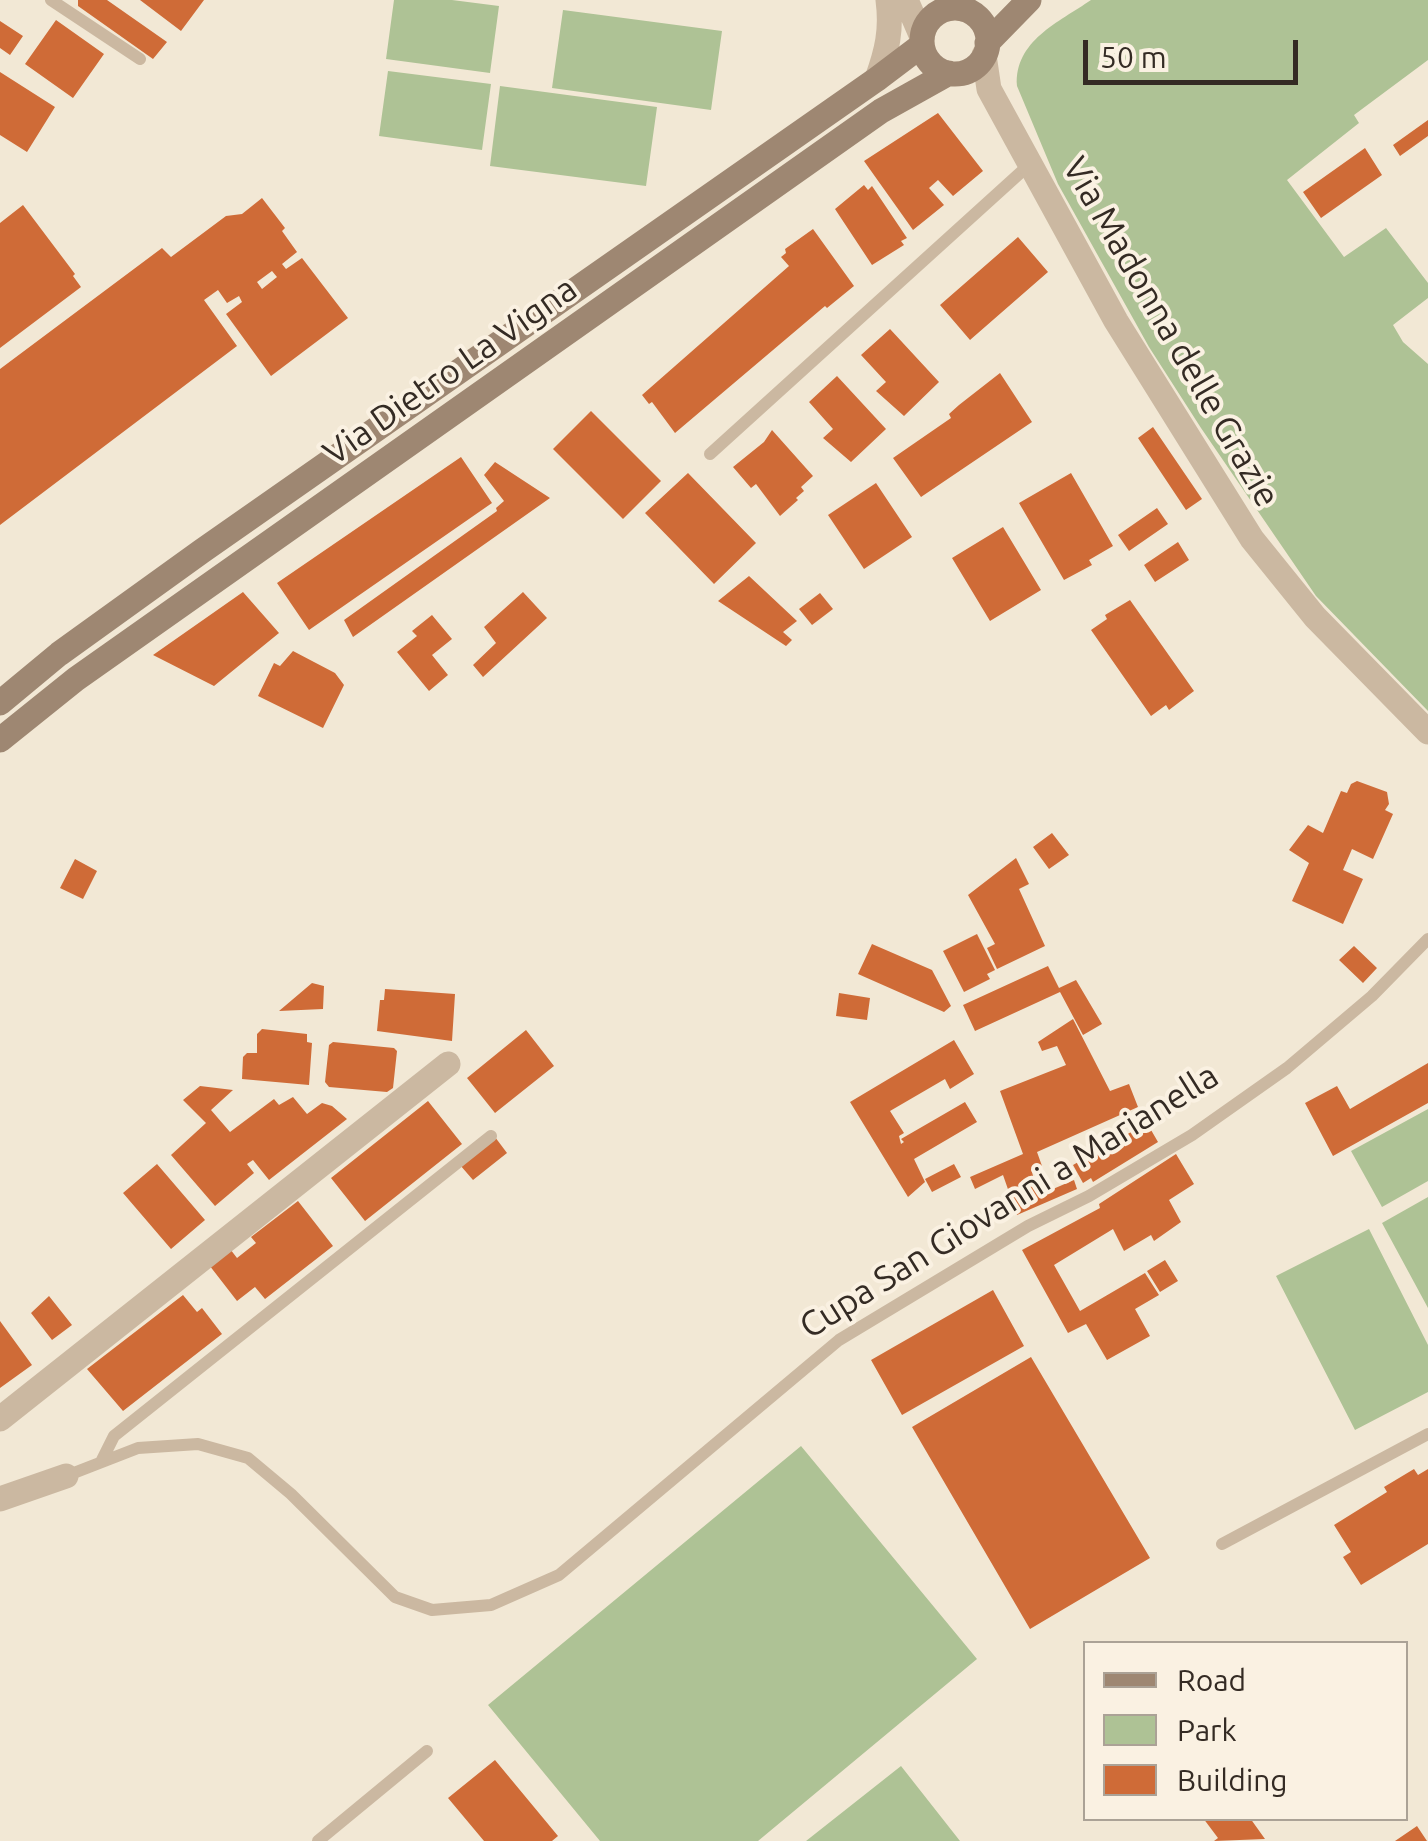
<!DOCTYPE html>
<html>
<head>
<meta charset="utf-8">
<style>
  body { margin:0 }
  #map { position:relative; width:1428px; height:1841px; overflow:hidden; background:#f2e8d5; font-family:Ubuntu,sans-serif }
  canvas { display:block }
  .legend { position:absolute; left:1083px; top:1641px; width:325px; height:180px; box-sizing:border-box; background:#faf1e2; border:2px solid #aba296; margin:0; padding:12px 18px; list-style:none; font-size:30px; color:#342b24 }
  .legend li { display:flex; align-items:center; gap:20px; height:50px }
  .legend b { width:50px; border:2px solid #aba296 }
  .scale { position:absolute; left:1083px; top:40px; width:215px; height:45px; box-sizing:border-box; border:5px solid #342b24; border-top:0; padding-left:12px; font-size:30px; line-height:35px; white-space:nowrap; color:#342b24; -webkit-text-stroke:8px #faf1e2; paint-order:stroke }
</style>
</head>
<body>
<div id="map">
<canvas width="1428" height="1841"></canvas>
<ul class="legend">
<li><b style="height:12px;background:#9e8772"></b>Road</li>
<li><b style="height:28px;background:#aec295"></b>Park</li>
<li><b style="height:28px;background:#cf6b37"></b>Building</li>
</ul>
<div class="scale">50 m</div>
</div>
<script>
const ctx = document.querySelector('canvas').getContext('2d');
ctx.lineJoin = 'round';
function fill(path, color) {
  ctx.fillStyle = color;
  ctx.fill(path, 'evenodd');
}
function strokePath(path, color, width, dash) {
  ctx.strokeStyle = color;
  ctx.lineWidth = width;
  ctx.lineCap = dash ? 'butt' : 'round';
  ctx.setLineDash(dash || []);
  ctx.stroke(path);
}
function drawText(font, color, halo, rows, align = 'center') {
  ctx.font = font + ' Ubuntu,sans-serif';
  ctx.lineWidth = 8;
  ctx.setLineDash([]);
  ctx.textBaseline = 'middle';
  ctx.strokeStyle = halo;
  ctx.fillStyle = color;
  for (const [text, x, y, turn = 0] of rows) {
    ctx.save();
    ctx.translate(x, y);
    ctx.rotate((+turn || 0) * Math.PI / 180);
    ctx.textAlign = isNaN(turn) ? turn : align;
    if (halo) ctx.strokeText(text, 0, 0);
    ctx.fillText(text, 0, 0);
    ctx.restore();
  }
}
fill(new Path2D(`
  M394,0H452L499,6L490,73L386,59Z
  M1091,0H1428V60L1354,115L1359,123L1287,180L1344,257L1386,228L1428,283V298L1393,325L1403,342L1428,364V711L1316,596L1201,428L1149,347L1058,184L1017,86C1014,41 1059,22 1091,0Z
  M563,10L722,31L711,110L552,88Z
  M388,71L491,84L482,150L379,136Z
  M500,86L657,107L646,186L490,166Z
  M1428,1109V1181L1382,1207L1351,1151Z
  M1428,1197V1308L1382,1223Z
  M1369,1229L1428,1345V1392L1355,1430L1276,1276Z
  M801,1446L977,1659L758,1841H600L488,1705Z
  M901,1766L960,1841H806Z`), '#aec295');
fill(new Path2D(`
  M78,0H107L167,42L153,59L78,6Z
  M140,0H204L181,31Z
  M56,20L104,54L73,98L25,64Z
  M0,21L23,36L10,55L0,48Z
  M0,72L55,107L27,152L0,135Z
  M938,113L983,171L953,196L938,180L929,188L944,205L913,230L864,161Z
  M1428,120V136L1400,156L1393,145Z
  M1365,148L1382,175L1321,218L1303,192Z
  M864,185L868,190L872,186L907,238L901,241L904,245L872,265L835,209Z
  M262,198L285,228L282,231L297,252L282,264L286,269L302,258L348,318L271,376L226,314L242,302L239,296L227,303L218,290L204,300L237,346L0,525V369L162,248L171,257L226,216L242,214ZM272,271L277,277L262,289L257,282Z
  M23,205L75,274L73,276L81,287L0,348V223Z
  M813,229L854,286L827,308L825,306L675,433L652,402L649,404L642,395L789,266L781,257L786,253L785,249Z
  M1018,237L1048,272L970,340L940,305Z
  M890,329L939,382L904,416L876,391L886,382L861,355Z
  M1000,373L1032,422L921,497L893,458L951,418L949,414L959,405Z
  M837,376L886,429L851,462L823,438L833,429L809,402Z
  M591,411L661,481L623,519L553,449Z
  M1153,427L1202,499L1186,510L1138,438Z
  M772,430L813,476L801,487L804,491L796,498L798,500L780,516L756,484L751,488L733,467L764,442Z
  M461,457L492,503L309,630L277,583Z
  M495,462L550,498L353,637L344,620L497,511L496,508L504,501L484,475Z
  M688,473L756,543L714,584L645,513Z
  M1071,473L1113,546L1089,560L1092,565L1064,580L1019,503Z
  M876,483L912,537L864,569L828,515Z
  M1157,508L1168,524L1129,551L1118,535Z
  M1003,527L1041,590L990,621L952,558Z
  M1178,542L1189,560L1155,582L1144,565Z
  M749,576L797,621L783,632L792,640L786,646L718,601Z
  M243,592L279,633L214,686L153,655Z
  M523,592L547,618L483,677L473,665L496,643L484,627Z
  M820,593L833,609L812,625L799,609Z
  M1130,600L1194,691L1169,710L1166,705L1151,716L1091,630L1107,619L1105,615Z
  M432,615L452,639L432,655L448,675L429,691L397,652L417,636L412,631Z
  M293,651L335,673L344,685L323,728L258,696L274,663L280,666Z
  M1357,781L1387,792L1389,804L1385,810L1393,814L1373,859L1352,849L1343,870L1363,879L1343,924L1292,901L1309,863L1289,850L1308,825L1323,833L1341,791L1347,793L1351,784Z
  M1052,833L1069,855L1049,869L1033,847Z
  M1016,858L1029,884L1019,889L1045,946L997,969L987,948L995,944L968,895Z
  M75,859L97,871L83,899L60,888Z
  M977,934L995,970L987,974L990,979L964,992L943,951Z
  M872,944L932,970L951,1006L944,1012L858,974Z
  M1354,946L1377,968L1363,983L1339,960Z
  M1048,966L1059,988L1076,980L1102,1024L1083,1035L1060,992L975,1031L963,1005Z
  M312,983L324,986L323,1009L279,1011Z
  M385,989L455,994L452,1041L377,1031L380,1000H384Z
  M839,993L870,998L867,1020L836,1016Z
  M1073,1019L1110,1091L1129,1084L1138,1107L1037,1152L1042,1166L1031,1169L1034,1179L1041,1178L1046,1192L1074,1180L1077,1189L1017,1215L1003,1175L975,1189L970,1177L1023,1154L1000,1091L1066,1065L1057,1046L1042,1051L1038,1042Z
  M262,1029L307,1034V1042L312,1043L309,1085L242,1079L243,1057L247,1053H257V1034Z
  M526,1030L554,1066L495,1113L467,1078Z
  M954,1040L974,1074L950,1089L945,1079L890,1111L904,1133L899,1136L901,1144L904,1142L901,1139L965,1102L977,1122L914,1159L925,1182L908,1197L850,1102Z
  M333,1042L394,1048L397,1051L393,1088L387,1092L329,1087L325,1082L329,1045Z
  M1428,1063V1103L1333,1156L1305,1103L1337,1086L1350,1109Z
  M200,1086L233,1090L211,1110L230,1132L274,1099L279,1105L293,1097L307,1114L322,1103L332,1106L347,1119L269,1180L253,1160L247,1164L254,1173L215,1206L171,1155L206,1123L183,1100Z
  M428,1101L462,1144L365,1221L331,1178Z
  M1147,1123L1158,1142L1093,1182L1091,1178L1083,1183L1073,1165Z
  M495,1137L507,1153L473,1180L460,1165Z
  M1176,1154L1194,1184L1169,1200L1181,1222L1154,1241L1151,1235L1124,1251L1113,1229L1054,1265L1080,1311L1145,1273L1159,1295L1135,1309L1150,1336L1107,1360L1086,1324L1068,1333L1022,1250L1100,1208L1099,1204Z
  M157,1164L205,1220L171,1249L123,1193Z
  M954,1164L961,1177L932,1192L925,1179Z
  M298,1201L333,1246L265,1299L255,1287L237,1301L206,1261L227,1245L237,1258L256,1243L251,1237Z
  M1165,1260L1178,1281L1160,1292L1147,1271Z
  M993,1290L1024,1346L902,1415L871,1360Z
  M183,1295L197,1312L202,1308L222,1334L123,1411L87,1369Z
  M49,1296L72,1325L52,1340L31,1313Z
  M0,1321L32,1365L0,1388Z
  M1031,1357L1150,1558L1030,1629L912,1427Z
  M1414,1469L1418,1475L1428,1469V1544L1361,1585L1343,1557L1351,1552L1334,1525L1387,1492L1384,1487Z
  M495,1760L558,1836L552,1841H484L448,1798Z
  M1203,1818H1250L1265,1839L1214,1841L1218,1838Z
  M1417,1826L1427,1841H1395Z`), '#cf6b37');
strokePath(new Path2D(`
  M51,0L140,59
  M710,454L1030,164
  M101,1462L114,1436L491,1136
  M66,1476L138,1448L198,1444L248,1458L291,1494L395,1597L432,1610L491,1605L559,1575L839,1340L1028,1226L1089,1196L1192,1135L1287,1068L1372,996L1428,939
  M1222,1544L1428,1434
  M318,1841L427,1751`), '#cbb8a1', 12);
strokePath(new Path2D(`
  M906,0L922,37
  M950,0L963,9
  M984,55L989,89L1116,321L1252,539L1315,617L1428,732
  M877,79C887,51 892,30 888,0
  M0,1419L448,1064
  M0,1499L66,1476`), '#cbb8a1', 25);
strokePath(new Path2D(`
  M922 41a33 33 0 1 1 66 0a33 33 0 1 1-66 0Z
  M987,43L1029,0
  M0,703L59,654L202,551L877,79L922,45
  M0,740L76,679L881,111L949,73`), '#9e8772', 25);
drawText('35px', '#342b24', '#faf1e2', [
  ["Via Madonna delle Grazie",1171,332,60],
  ["Via Dietro La Vigna",450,371,-35],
  ["Cupa San Giovanni a Marianella",1009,1201,-32]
]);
</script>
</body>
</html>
